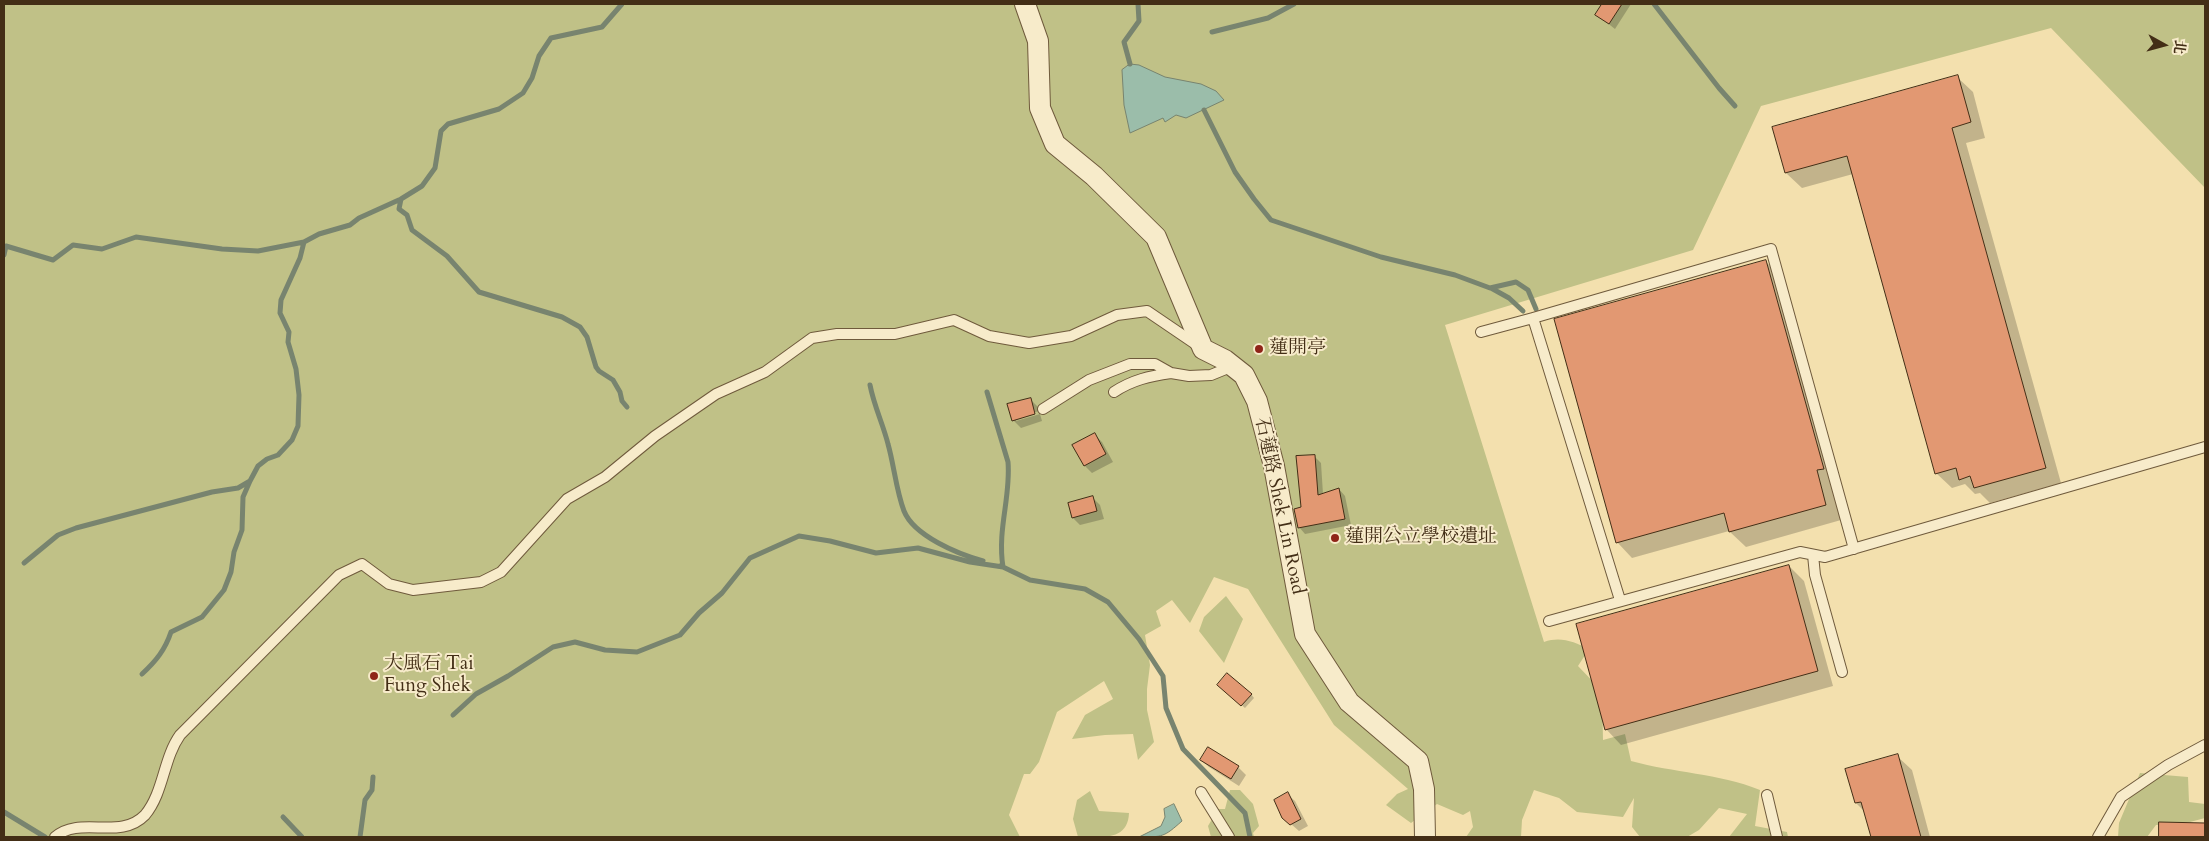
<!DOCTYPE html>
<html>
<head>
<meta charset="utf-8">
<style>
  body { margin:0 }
  #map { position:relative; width:2209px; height:841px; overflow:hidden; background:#f3e0ae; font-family:Cardo,"Noto Serif TC",serif }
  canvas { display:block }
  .frame { position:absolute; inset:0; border:5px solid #432e16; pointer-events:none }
  .north { position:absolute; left:2139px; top:20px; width:50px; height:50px; -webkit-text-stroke:4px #f7ebca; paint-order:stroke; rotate:97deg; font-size:14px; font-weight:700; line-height:20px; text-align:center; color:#432e16 }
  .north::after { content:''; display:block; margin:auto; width:18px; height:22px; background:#432e16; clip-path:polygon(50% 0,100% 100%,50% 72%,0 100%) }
</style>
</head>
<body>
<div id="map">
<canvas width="2209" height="841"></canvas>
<div class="frame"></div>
<div class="north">北</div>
</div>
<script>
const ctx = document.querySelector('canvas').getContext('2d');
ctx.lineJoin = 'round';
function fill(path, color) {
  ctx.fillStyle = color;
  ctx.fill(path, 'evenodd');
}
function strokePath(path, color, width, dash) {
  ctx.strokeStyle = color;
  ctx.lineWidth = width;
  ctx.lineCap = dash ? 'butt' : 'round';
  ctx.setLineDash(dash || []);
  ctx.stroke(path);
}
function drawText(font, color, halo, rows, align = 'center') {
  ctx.font = font + ' Cardo,"Noto Serif TC",serif';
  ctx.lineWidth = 4;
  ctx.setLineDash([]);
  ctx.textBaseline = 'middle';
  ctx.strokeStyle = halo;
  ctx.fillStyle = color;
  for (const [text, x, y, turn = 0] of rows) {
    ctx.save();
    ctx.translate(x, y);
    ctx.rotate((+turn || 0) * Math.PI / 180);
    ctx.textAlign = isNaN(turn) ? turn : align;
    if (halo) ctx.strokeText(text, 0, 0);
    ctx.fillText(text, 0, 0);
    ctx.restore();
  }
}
fill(new Path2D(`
  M4,4H2205V188L2051,28L1761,106L1693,250L1445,325L1544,642C1561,636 1574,642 1589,649L1578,666L1602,691L1603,740L1625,734L1631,761C1674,773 1718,773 1760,790L1755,826L1787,832L1788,837H1729L1747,814L1719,808L1699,830L1687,837H1640L1632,827L1634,798L1623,817L1577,812L1559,798L1534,790L1522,820L1521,837H1466L1473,827L1470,811L1463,815L1437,804L1411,823L1386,805L1397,794L1408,789L1334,725L1248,589L1214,577L1190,623L1172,600L1156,611L1161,626L1145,635L1150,665L1147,689V710L1154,742L1138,760L1133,734L1105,735L1072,739L1085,715L1113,699L1104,681L1057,712L1039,762L1030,774H1024L1009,815L1020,837H4Z
  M1226,596L1243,619L1224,663L1199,631L1204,617Z
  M2140,773L2188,777L2189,802L2205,804V818L2190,822L2156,825L2147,837H2118L2119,823Z
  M1230,790H1240L1253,804L1259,826L1253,833L1254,837H1211L1208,826L1218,809H1225Z
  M1090,791L1099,811L1129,813C1128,841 1102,837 1078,837L1073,819L1077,800Z`), '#c0c187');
const water = new Path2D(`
  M1130,64L1139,65L1165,77L1201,84L1216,91L1224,100L1186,118L1176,115L1165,122L1163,118L1130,133L1124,105L1122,70Z
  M1174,804L1182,821C1164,837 1163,837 1139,837L1161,826L1165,817L1164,809Z`);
fill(water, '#9bbdaa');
strokePath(water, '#78846f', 1);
fill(new Path2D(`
  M1604,4H1631L1615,29L1597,15Z
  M1957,77L1973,92L1985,138L1966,143L2061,483L1990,503L1980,493L1975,494L1965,484L1952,488L1936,473L1853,174L1802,188L1786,173Z
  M1765,261L1781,276L1841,520L1746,547L1729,531L1632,558L1617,542Z
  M1030,399L1038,407L1039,411L1016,418V421L1040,414L1042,421L1021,428L1013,420Z
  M1095,435L1102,442L1113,462L1092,473L1085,466L1074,446Z
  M1314,456L1321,463L1323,494L1339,489L1345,496L1351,525L1305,534L1299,527Z
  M1093,498L1100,505L1104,519L1080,525L1073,518Z
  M1789,566L1804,581L1833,686L1621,745L1606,729Z
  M1222,688L1251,694L1254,698L1245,708Z
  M1208,748L1238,767L1246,775L1239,786L1209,767L1201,760Z
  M1897,756L1912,770L1930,837H1872L1865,812L1856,803Z
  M1287,794L1295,801L1308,826L1299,831L1283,817Z
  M2160,823L2205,825V837H2160Z`), '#0003');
strokePath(new Path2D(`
  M1654,4L1719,88L1735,106
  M1212,32L1268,18L1294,4
  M1130,64L1124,42L1139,21L1138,4
  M1204,110L1235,172L1254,199L1271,220L1381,257L1455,275L1490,288L1516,282L1528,290L1536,309
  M401,199L399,209L407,215L412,230L447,256L479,292L562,317L580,327L587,337L596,367L599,371L613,380L620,392L622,401L627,407
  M4,255L6,246L53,260L73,245L102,249L136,237L222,249L258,251L304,242L319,234L350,225L359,218L401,199L422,186L435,168L441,131L448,124L499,109L523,93L532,78L539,56L551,38L602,27L622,4
  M1491,288L1509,298L1523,311
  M870,385C874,406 883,424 888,444C894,465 896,490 904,511C914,536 958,554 983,561
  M987,392L1008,462C1011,497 997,529 1003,567L1000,566
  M24,563L58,535L76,528L212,492L238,488L250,481L258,466L267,459L278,455L292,440L298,426L299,395L296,369L288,342L289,332L280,313L281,300L300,258L304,242
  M142,674C156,661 165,650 171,632L202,617L224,590L231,572L234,552L242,530L243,497L250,481
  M453,715L476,694L508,676L553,647L575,642L605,650L637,652L680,635L699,613L722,593L750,558L799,536L830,541L876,553L918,548L970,562L1003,567L1030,580L1085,589L1108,602L1139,639L1163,676L1166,708L1183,749L1245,813L1250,837
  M4,812L45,837
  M283,817L302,837
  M360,837L365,800L372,790L373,777`), '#78846f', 5);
const building = new Path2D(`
  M1602,4H1622L1609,24L1595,15Z
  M1958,75L1971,122L1952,128L2046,468L1974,488L1970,476L1959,480L1956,468L1935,474L1847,156L1785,173L1772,127Z
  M1766,260L1824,469L1817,470L1826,505L1729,532L1724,513L1616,543L1554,319Z
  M1031,398L1035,414L1012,421L1007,404Z
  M1095,433L1106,454L1084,466L1072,445Z
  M1315,455L1318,495L1339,488L1345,519L1298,528L1294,509L1301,507L1296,456Z
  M1093,496L1097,511L1072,518L1068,503Z
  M1789,565L1818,671L1605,730L1576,624Z
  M1227,673L1252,694L1241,706L1217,685Z
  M1208,747L1239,766L1231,779L1200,760Z
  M1898,754L1921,837H1871L1861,802L1855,803L1845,769Z
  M1288,792L1301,819L1290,825L1282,818L1274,800Z
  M2159,822L2205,823V837H2159Z`);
fill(building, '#e29872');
strokePath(building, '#432e16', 1);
const service = new Path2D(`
  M1481,332L1533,318
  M1114,392C1132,380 1150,376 1171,373
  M1043,409L1089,380L1130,364H1155L1171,373L1189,376L1211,375L1233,366
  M1813,555L1815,575L1842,672
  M1620,600L1533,318L1771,249L1854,549
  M1549,621L1800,552L1825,557L2205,447
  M1201,792L1229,837
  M1767,795L1777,837
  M55,837C80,815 120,841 145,815C164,792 163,759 180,735L339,575L362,564L389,584L413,590L481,582L501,572L567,499L605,477L655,436L716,394L765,372L812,338L837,334H895L954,320L989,336L1029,343L1071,336L1117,315L1147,311L1197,345
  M2098,837L2121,797L2168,765L2205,745`);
const minor = new Path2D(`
  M1025,4L1038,41L1040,108L1055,144L1094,176L1156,237L1203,349L1225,360L1244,375L1257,401L1274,466L1305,634L1349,702L1418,761L1424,789L1425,837`);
strokePath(service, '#6f5a3c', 12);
strokePath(minor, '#6f5a3c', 22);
strokePath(service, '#f7ebca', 10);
strokePath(minor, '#f7ebca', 20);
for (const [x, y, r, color] of [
  [1259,349,5,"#8f2418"],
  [1335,538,5,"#8f2418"],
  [374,676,5,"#8f2418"]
]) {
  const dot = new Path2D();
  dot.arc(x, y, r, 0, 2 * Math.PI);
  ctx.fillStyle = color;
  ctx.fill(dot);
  strokePath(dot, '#f7ebca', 2);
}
drawText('19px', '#432e16', '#f7ebca', [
  ["蓮開亭",1269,349],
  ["蓮開公立學校遺址",1345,538],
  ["大風石 Tai",384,665],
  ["Fung Shek",384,687]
], 'left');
drawText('19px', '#432e16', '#f7ebca', [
  ["石蓮路 Shek Lin Road",1279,506,78]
]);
</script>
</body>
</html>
